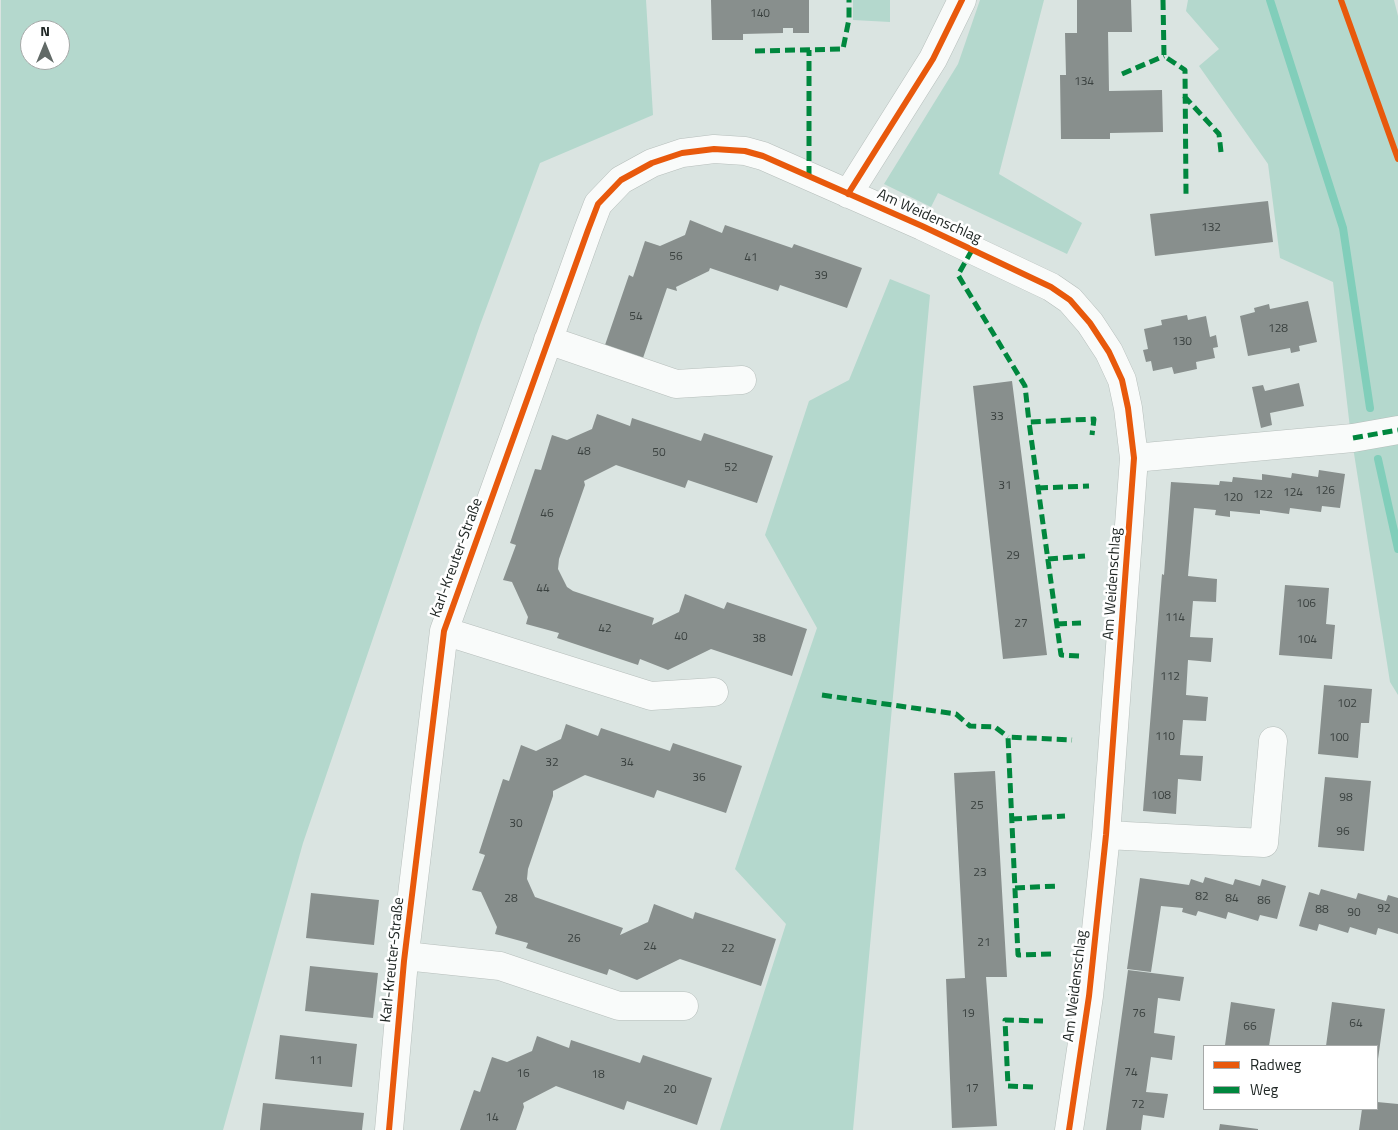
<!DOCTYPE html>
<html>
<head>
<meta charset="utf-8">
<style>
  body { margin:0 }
  #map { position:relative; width:1398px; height:1130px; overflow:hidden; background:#dae4e1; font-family:"Titillium Web",sans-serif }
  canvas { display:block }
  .legend { position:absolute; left:1203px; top:1045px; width:175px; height:65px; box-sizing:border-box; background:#fff; border:1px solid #a6a9a8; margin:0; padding:6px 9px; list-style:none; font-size:15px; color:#212826 }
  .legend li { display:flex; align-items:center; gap:10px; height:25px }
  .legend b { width:25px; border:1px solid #a6a9a8 }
  .north { position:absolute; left:20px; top:20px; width:50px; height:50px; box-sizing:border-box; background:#fff; border:1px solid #a6a9a8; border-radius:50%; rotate:0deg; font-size:14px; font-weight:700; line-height:20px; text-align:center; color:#212826 }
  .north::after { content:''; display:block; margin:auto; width:18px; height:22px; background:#626a67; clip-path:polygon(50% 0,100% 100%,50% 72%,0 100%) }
</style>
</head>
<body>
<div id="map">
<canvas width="1398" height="1130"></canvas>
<ul class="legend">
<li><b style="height:6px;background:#e8590c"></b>Radweg</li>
<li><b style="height:6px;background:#00873e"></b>Weg</li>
</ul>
<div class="north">N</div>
</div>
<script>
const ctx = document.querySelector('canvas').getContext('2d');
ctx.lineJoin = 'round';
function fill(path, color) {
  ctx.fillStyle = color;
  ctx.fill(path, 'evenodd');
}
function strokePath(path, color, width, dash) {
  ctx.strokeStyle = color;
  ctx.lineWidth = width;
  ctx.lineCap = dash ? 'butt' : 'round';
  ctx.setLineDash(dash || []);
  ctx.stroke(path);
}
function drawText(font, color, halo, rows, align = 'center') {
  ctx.font = font + ' "Titillium Web",sans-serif';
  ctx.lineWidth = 5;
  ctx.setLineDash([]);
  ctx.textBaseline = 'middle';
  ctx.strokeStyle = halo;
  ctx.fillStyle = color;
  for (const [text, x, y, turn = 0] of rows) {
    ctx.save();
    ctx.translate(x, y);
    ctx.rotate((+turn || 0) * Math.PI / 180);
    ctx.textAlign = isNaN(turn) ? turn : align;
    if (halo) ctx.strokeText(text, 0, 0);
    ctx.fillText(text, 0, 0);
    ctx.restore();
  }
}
fill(new Path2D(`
  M1,0H646L653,115L540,163L480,325L303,843L223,1130H0ZM30,30H60V60H30Z
  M853,0H890V22L853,20Z
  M980,0H1044L999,174L1082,223L1067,254L938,193L931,207L884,184L958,64Z
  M1188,0H1394L1398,16V695L1390,682L1350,428L1333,282L1280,258L1268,164L1199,66L1219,49L1186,11Z
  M890,279L930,295L853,1130H720L786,924L735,869L817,628L765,535L809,401L849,380Z`), '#b4d8cd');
strokePath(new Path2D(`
  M1270,0L1343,228L1370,408
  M1378,459L1398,549`), '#81ceba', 8);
fill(new Path2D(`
  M711,0H809V33H793V28H783V33L743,34V40H712Z
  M1077,0H1131L1132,32H1108L1109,91L1162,90L1163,132L1110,133V139H1061L1060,75H1066L1065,33H1077Z
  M1268,201L1273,242L1155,256L1150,214Z
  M690,220L722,233L725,225L792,248L794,244L862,268L847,308L780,285L778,291L710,268L709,271L676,287L677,291L667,288L643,358L605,345L629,275L633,277L645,241L660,246L685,235Z
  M1308,301L1317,342L1299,346L1300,351L1291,353L1290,348L1248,356L1240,316L1255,312L1254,308L1269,304L1270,309Z
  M1187,315L1188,320L1206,316L1210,337L1216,335L1218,347L1213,348L1215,358L1196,362L1197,369L1174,374L1172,367L1153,371L1151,361L1146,362L1143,350L1148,349L1144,329L1162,325L1161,320Z
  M1012,381L1047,655L1003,659L973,386Z
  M1299,383L1304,406L1270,413L1272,425L1261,428L1252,387L1263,385L1265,391Z
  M597,414L630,426L632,418L701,441L704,433L773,456L757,503L688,480L685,488L616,465L584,481L585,485L559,559L558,569L567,587L573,591L654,618L652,625L679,612L685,594L724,609L727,602L807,629L792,676L711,649L668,670L640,659L638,665L557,638L559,633L526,624L528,617L512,582L503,580L516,545L510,543L535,469L541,470L552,435L567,440L592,429Z
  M1319,470L1345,474L1340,508L1322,506L1321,512L1290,508L1289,514L1260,510V514L1230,511V517L1215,515L1216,510L1194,508L1188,576L1217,579L1216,602L1193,601L1190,637L1213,638L1211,662L1188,660L1186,695L1208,697L1206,721L1183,720L1180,755L1203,756L1201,781L1178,779L1176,814L1143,811L1162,574L1164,575L1171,482L1219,485L1220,481L1232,482L1233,477L1262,480V474L1291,478L1292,473L1318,477Z
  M1285,585L1329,588L1326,624L1335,625L1332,659L1279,655Z
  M1324,685L1372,689L1369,723H1361L1358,758L1318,754Z
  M566,724L598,736L601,728L670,751L673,743L742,766L726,813L657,790L654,798L585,775L553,791V796L528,869L527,879L535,897L623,928L620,935L648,922L654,904L693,919L695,912L776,939L761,986L680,959L637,980L609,969L607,975L526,948L528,943L495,934L497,927L481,892L472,890L485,855L479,853L503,779L509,781L521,745L536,751L561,739Z
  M995,771L1007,977H986L997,1126L952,1128L946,979L965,978L954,773Z
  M1325,777L1371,781L1364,851L1318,847Z
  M1205,877L1233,885L1235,879L1260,886L1262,879L1286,886L1277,919L1260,915L1258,921L1228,912L1226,919L1198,911L1196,916L1182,912L1183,908L1161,906L1151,972L1127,969L1140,878L1189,885L1191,879L1203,883Z
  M1321,889L1356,899L1358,893L1386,901L1388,895L1398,898V934L1378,928L1376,935L1350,927L1348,933L1319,924L1317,931L1299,926L1309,892L1319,895Z
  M311,893L379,900L374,945L306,938Z
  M310,966L378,973L373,1018L305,1011Z
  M1128,970L1184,977L1180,1001L1158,998L1154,1033L1175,1036L1172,1060L1151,1057L1146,1092L1168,1094L1164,1118L1143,1115L1141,1130H1106Z
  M1231,1002L1275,1009L1269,1046L1225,1045Z
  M1332,1002L1385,1009L1378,1059L1377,1046H1326Z
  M280,1035L357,1044L352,1087L275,1079Z
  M537,1036L569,1048L571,1040L640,1063L643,1055L712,1078L697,1125L627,1101L624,1110L556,1086L523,1103L524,1107L516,1130H460L474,1090L480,1092L492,1057L507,1062L532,1051Z
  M1377,1102L1398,1104V1130H1359L1362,1109H1377Z
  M263,1103L364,1113L362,1130H260Z
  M1220,1124L1258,1129V1130H1219Z`), '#888f8d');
const minor = new Path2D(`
  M848,194L933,59L962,0
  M548,340L676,384L742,380
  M1134,458L1353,438L1398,430
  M444,631L651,696L714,692
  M1106,835L1264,843L1273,741
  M405,956L500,966L619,1006H684
  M389,1130L404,961L444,631L588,230L598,204L621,180L652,163L682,153L714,149L745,151L763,156L922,226L1051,287L1070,300L1090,323L1109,352L1122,380L1128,408L1134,458L1106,835L1089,996L1069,1130`);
strokePath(minor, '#b6bebb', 29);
strokePath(minor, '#f9fbfa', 28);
strokePath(new Path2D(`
  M1163,0L1164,56L1185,70L1186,194
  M755,51L843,49L849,19V0
  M1122,74L1164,56
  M1184,96L1219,134L1221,152
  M809,176V50
  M972,250L958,275L1025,386L1029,422
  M1353,438L1398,430
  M1038,488L1089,486
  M1048,559L1085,556
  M1057,624L1081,623
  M1079,656L1061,655L1029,422L1094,419L1092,435
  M822,695L956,714L970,726L995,727L1008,737
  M1012,819L1065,816
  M1015,888L1058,886
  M1051,954L1018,955L1008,737L1072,740
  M1033,1087L1008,1086L1005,1020L1043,1021`), '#00873e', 5, [10, 5]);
strokePath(new Path2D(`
  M1341,0L1398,159
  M848,194L933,59L962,0
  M389,1130L404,961L444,631L588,230L598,204L621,180L652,163L682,153L714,149L745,151L763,156L922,226L1051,287L1070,300L1090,323L1109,352L1122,380L1128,408L1134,458L1106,835L1089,996L1069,1130`), '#e8590c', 6);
drawText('12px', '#3b4240', null, [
  ["140",760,14],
  ["134",1084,82],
  ["132",1211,228],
  ["56",676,257],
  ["41",751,258],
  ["39",821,276],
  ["54",636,317],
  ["128",1278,329],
  ["130",1182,342],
  ["33",997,417],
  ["48",584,452],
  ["50",659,453],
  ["52",731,468],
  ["31",1005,486],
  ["126",1325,491],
  ["124",1293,493],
  ["122",1263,495],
  ["120",1233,498],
  ["46",547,514],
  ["29",1013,556],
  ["44",543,589],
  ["106",1306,604],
  ["114",1175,618],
  ["27",1021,624],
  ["42",605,629],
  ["40",681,637],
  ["38",759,639],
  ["104",1307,640],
  ["112",1170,677],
  ["102",1347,704],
  ["110",1165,737],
  ["100",1339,738],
  ["32",552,763],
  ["34",627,763],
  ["36",699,778],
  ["108",1161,796],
  ["98",1346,798],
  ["25",977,806],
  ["30",516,824],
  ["96",1343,832],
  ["23",980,873],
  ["82",1202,897],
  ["28",511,899],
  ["84",1232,899],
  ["86",1264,901],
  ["92",1384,909],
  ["88",1322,910],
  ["90",1354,913],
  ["26",574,939],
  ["21",984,943],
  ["24",650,947],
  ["22",728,949],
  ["19",968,1014],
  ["76",1139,1014],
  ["64",1356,1024],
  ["66",1250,1027],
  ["11",316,1061],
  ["74",1131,1073],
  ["16",523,1074],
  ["18",598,1075],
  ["17",972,1089],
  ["20",670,1090],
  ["72",1138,1105],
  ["14",492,1118]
]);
drawText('15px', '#212826', '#fff', [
  ["Am Weidenschlag",929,217,24],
  ["Karl-Kreuter-Straße",457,558,-70],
  ["Am Weidenschlag",1113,584,-86],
  ["Karl-Kreuter-Straße",393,960,-84],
  ["Am Weidenschlag",1076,986,-83]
]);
</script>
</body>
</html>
